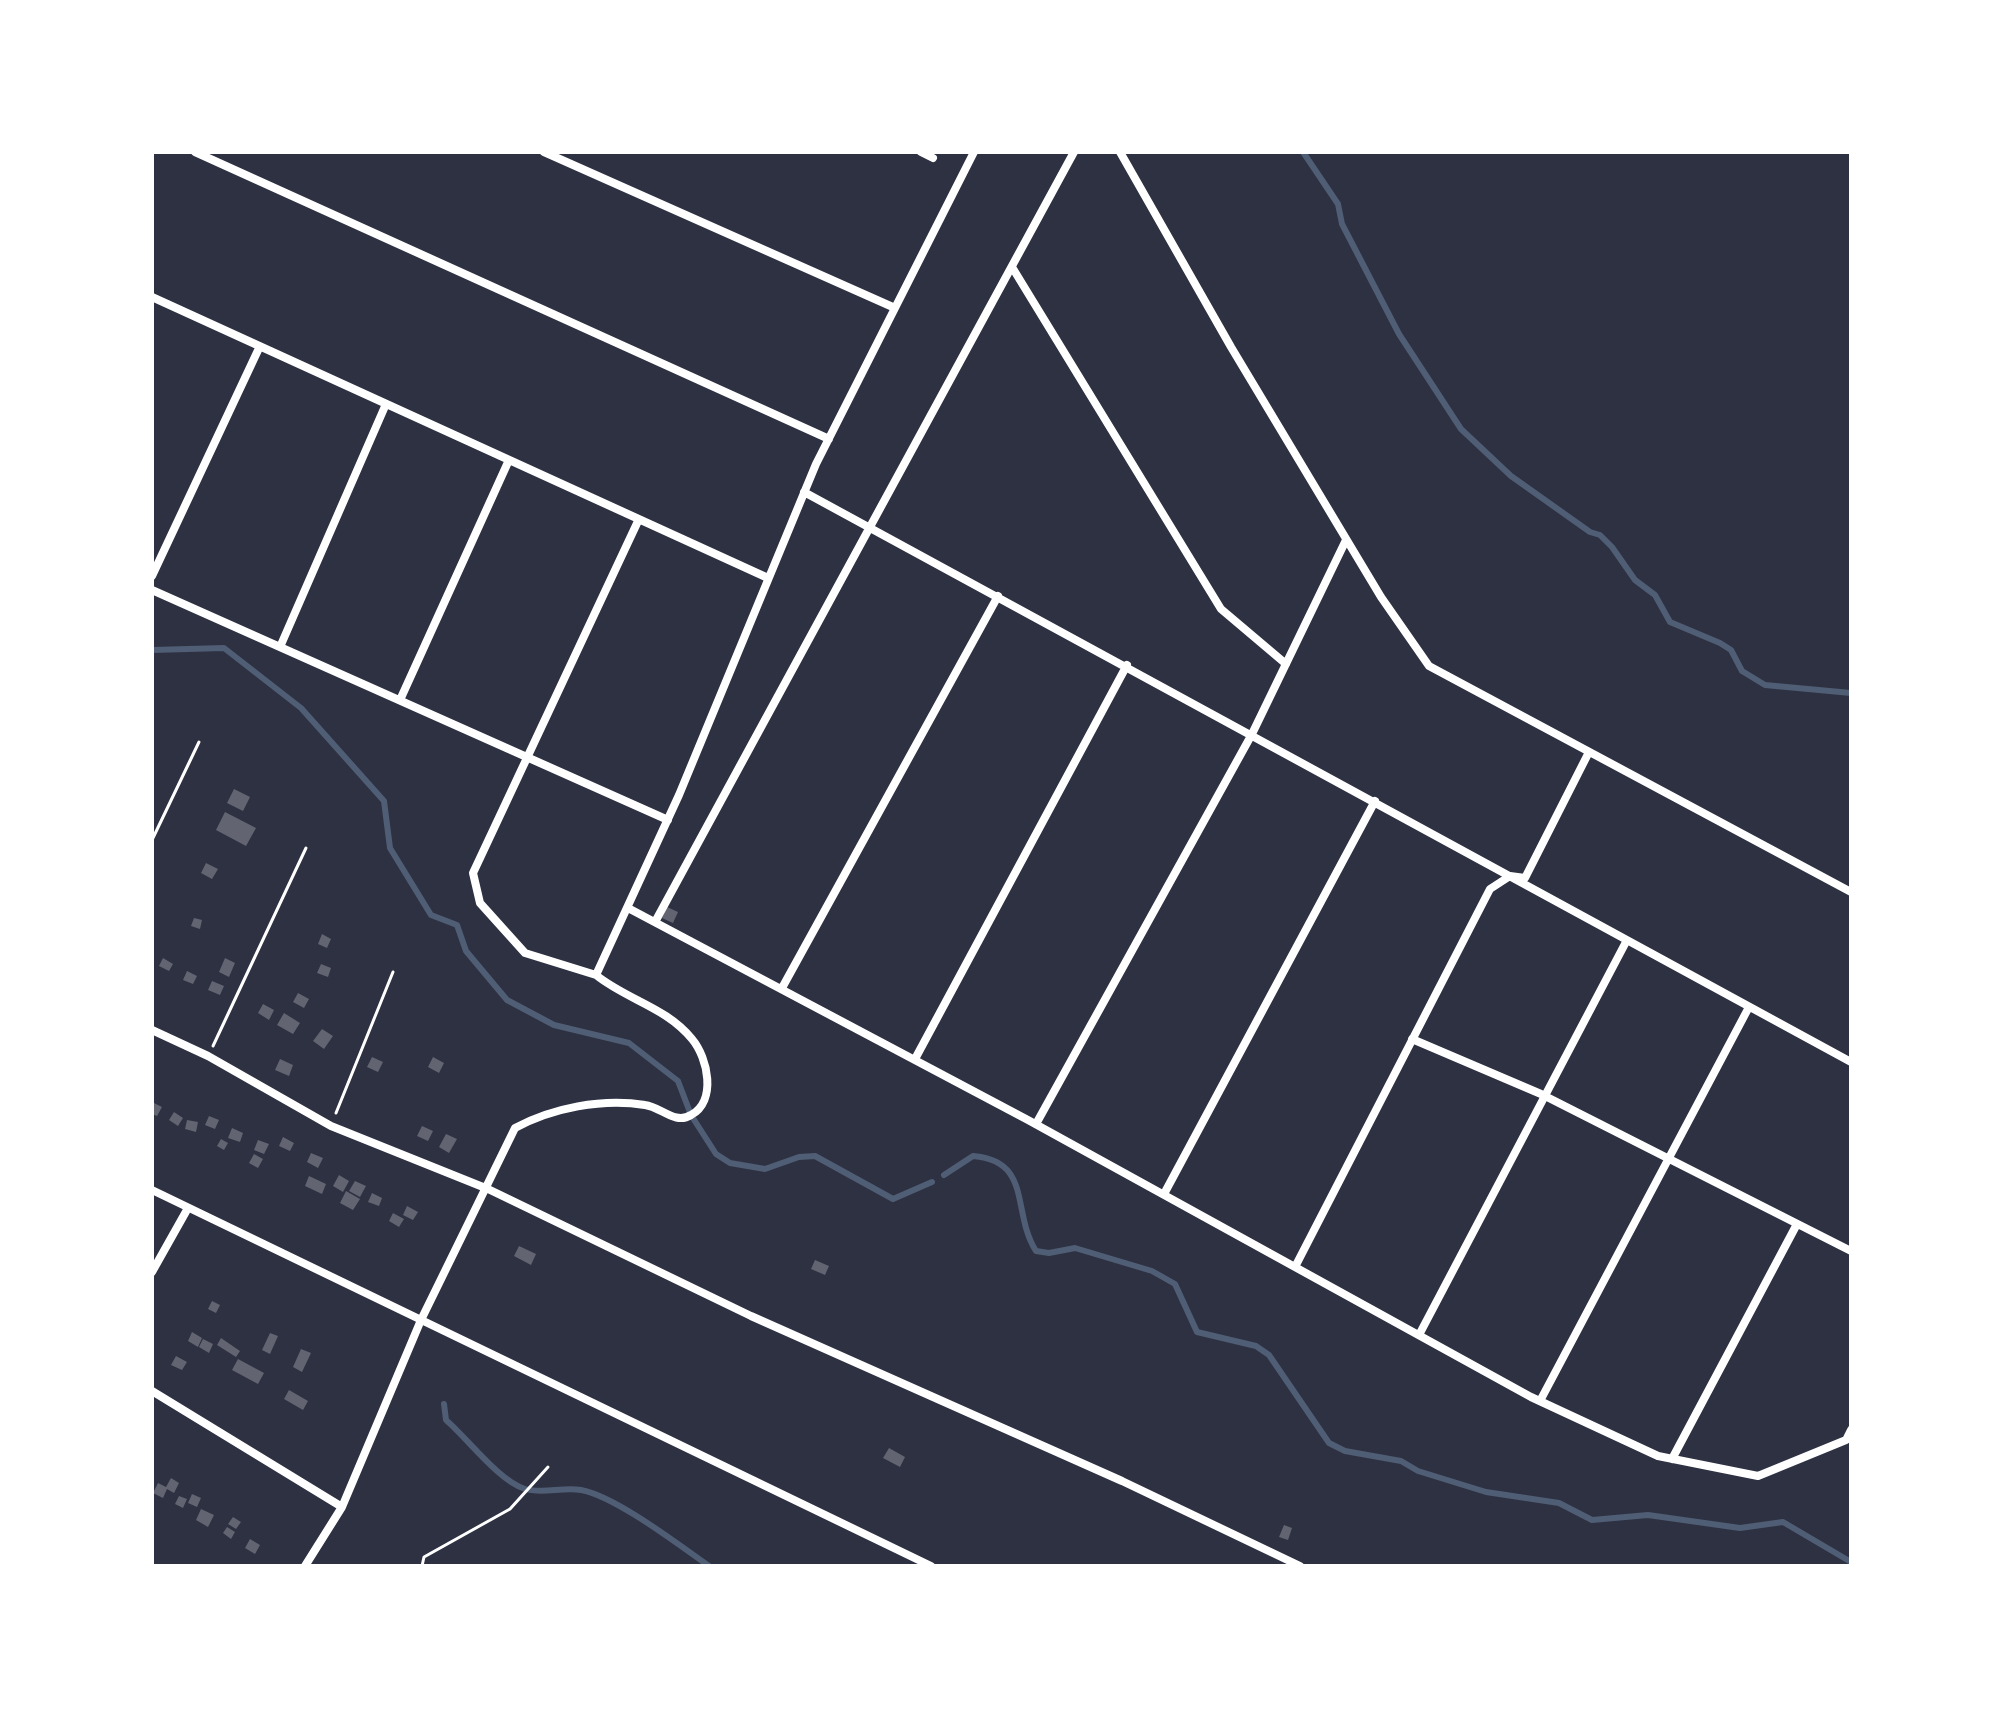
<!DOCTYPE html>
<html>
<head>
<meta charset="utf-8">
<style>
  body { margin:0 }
  #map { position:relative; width:2003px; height:1718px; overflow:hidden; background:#2d3142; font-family:"Open Sans",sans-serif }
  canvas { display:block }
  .frame { position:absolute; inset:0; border:154px solid #fff; pointer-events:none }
</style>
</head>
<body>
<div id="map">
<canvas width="2003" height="1718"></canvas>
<div class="frame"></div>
</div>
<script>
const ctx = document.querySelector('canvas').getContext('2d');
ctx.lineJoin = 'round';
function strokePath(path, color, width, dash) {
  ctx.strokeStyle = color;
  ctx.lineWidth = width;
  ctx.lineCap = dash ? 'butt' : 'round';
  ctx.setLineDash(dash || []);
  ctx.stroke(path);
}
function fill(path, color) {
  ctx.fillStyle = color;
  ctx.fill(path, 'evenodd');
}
strokePath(new Path2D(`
  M1303,152L1338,204L1342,224L1399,334L1461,429L1511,476L1590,532L1600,535L1612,547L1635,580L1655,595L1670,622L1720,643L1731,650L1742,671L1765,685L1851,693
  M152,650L224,648L301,708L384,801L390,848L431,915L457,925L466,951L507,1000L554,1025L629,1043L678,1081L691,1115L716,1154L730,1163L765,1169L799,1157L815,1156L893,1199L932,1182
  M944,1175L973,1156C1033,1161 1011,1212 1036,1251L1049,1253L1075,1248L1152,1271L1175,1284L1197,1332L1256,1346L1269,1355L1329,1443L1345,1451L1401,1461L1418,1471L1486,1492L1559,1503L1592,1520L1648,1515L1740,1528L1783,1522L1851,1562
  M444,1404L446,1420C468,1439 499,1481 525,1489C542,1494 563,1487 581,1490C615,1496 679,1545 709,1566`), '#4f5d75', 6);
fill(new Path2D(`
  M234,789L250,797L243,811L227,803Z
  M225,812L256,828L246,846L216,830Z
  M206,863L218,869L212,879L201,873Z
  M667,907L678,912L673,923L662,918Z
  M194,918L202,920L200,929L191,926Z
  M322,934L331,939L327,948L318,944Z
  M163,958L173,964L169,971L159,966Z
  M225,958L235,963L229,977L219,972Z
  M321,964L331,968L328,977L317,973Z
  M187,971L197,976L193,984L183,980Z
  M212,981L224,986L220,995L208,990Z
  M298,993L309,999L304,1008L293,1002Z
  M263,1004L274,1010L269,1020L258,1013Z
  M284,1013L300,1023L293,1034L277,1025Z
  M322,1029L333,1036L324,1049L313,1041Z
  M372,1057L383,1062L378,1072L367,1067Z
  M433,1057L444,1063L439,1073L428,1067Z
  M280,1059L293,1065L289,1076L275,1070Z
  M152,1102L162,1107L157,1116L152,1114Z
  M174,1112L183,1118L178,1126L169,1120Z
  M209,1116L219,1120L215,1129L205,1125Z
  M187,1120L198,1122L196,1132L185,1129Z
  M422,1126L433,1131L428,1141L417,1136Z
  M232,1128L243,1133L240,1142L228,1138Z
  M446,1134L457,1139L449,1153L439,1147Z
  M283,1137L294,1143L290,1151L279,1146Z
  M221,1139L228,1143L224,1150L217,1146Z
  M258,1140L269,1144L264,1154L254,1150Z
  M311,1153L323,1158L318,1168L307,1162Z
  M254,1154L263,1159L258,1168L249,1163Z
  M339,1175L349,1181L343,1192L333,1186Z
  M309,1176L326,1184L322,1194L305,1186Z
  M355,1181L366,1186L360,1197L349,1191Z
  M346,1191L360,1199L353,1210L340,1203Z
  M372,1193L382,1198L379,1206L368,1202Z
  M407,1206L418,1212L413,1220L403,1215Z
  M393,1213L404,1219L399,1227L389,1221Z
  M519,1246L536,1254L531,1265L514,1256Z
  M815,1260L829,1266L825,1275L811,1269Z
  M212,1301L220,1305L216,1313L208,1309Z
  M192,1332L202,1338L198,1347L188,1341Z
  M270,1333L278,1336L270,1354L262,1350Z
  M221,1338L240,1351L236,1357L217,1345Z
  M203,1339L213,1344L209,1353L199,1347Z
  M301,1349L311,1353L302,1372L293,1367Z
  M176,1356L187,1362L182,1370L171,1365Z
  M238,1359L264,1373L258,1384L232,1370Z
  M289,1390L308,1401L303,1410L284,1399Z
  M889,1448L905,1457L900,1467L883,1458Z
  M171,1478L179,1483L174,1493L167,1489L163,1498L153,1493L158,1483L166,1487Z
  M192,1494L201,1498L197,1507L188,1503Z
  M179,1496L187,1499L183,1508L175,1504Z
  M201,1509L214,1515L208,1527L196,1520Z
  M233,1517L241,1522L236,1529L228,1524Z
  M1284,1525L1292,1528L1288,1540L1279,1537Z
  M227,1527L235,1532L231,1539L223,1533Z
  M250,1539L260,1545L255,1554L245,1548Z`), '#626471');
strokePath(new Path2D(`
  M152,840L199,742
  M213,1046L306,848
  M336,1113L393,972
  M422,1566L424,1557L510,1509L548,1467`), '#fff', 3);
strokePath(new Path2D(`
  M195,152L829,439
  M544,152L895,308
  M921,152L933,158
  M1120,152L1231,347L1381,597L1429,666L1851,892
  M1012,267L1221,609L1286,664
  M152,297L768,578
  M804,492L1851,1062
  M152,576L260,346
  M152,590L668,820
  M280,647L386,404
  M400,700L509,460
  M628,908L1028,1120L1531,1397L1658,1456L1758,1476L1846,1440L1851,1430
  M655,922L1074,152
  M596,975L525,953L480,903L473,873L639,519
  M782,988L998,596
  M152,1030L208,1056L331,1126L488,1189L751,1316L1122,1481L1300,1566
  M1412,1039L1541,1094L1851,1251
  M915,1059L1127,665
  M1036,1124L1252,734L1346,540
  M152,1190L931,1566
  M1164,1194L1375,801
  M1295,1267L1490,889L1510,876L1525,878L1589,752
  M152,1272L188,1208
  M1419,1335L1627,940
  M152,1391L342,1507
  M1540,1401L1749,1007
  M1672,1459L1797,1224
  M305,1566L342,1507L421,1320L515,1128C552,1108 602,1098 645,1105C661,1107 675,1125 691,1115C717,1101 708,1058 692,1039C666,1007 627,1000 596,975L679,795L816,464L974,152`), '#fff', 8);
</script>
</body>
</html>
